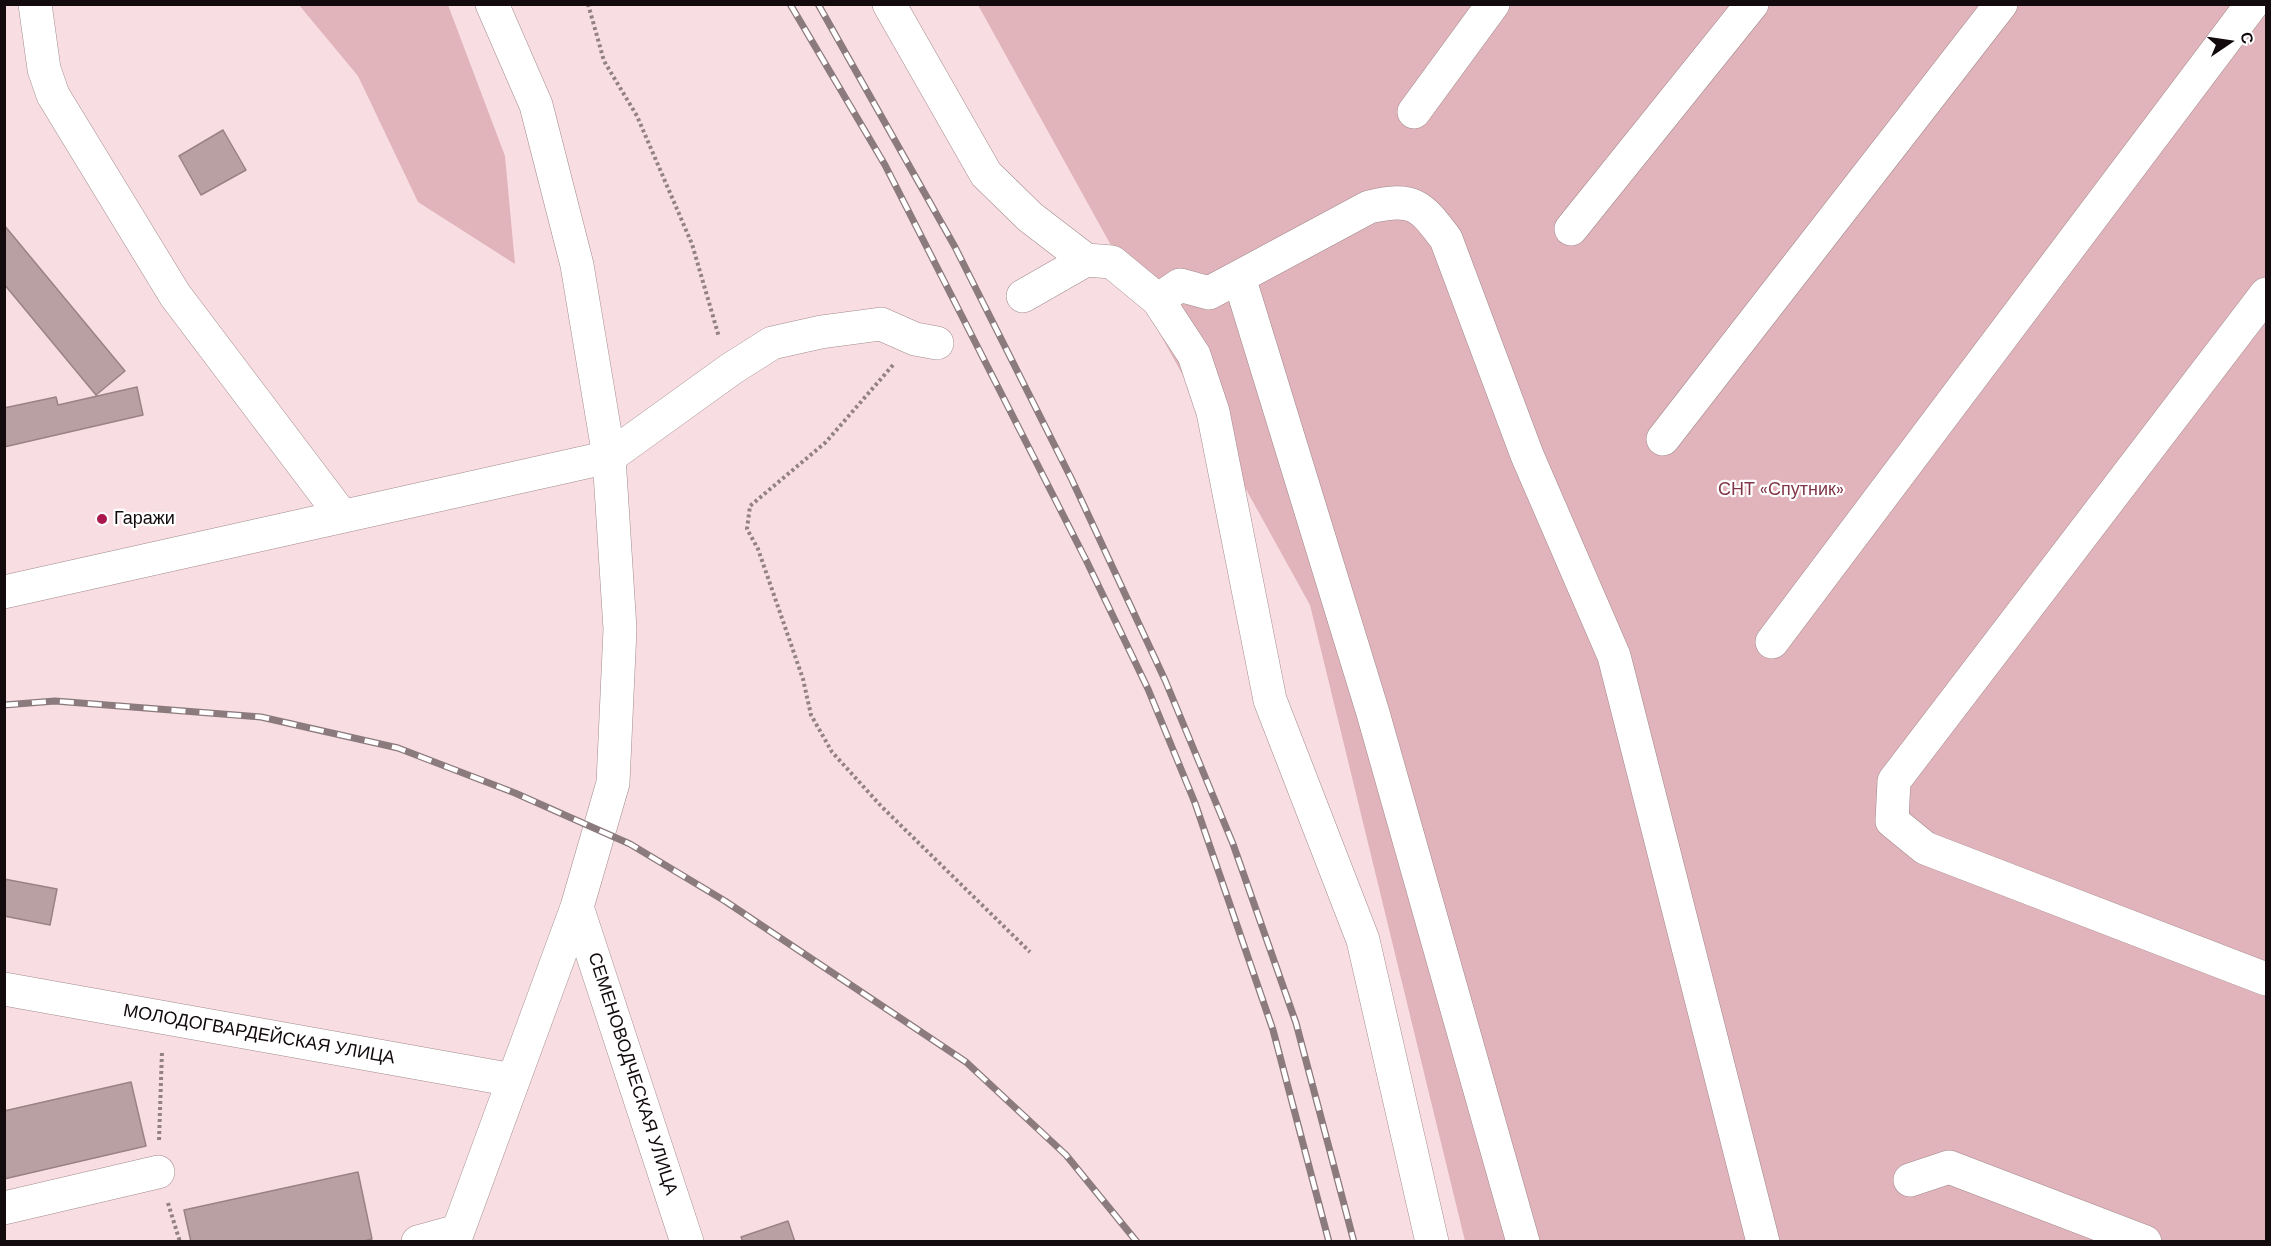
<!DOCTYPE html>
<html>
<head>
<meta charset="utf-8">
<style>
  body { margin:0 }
  #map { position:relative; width:2271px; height:1246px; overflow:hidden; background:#f8dee2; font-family:"DM Sans",sans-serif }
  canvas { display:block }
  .frame { position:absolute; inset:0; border:6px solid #120a0c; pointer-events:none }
  .north { position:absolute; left:2199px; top:12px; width:60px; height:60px; -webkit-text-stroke:4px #fff; paint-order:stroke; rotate:77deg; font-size:16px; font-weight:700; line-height:24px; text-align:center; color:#120a0c }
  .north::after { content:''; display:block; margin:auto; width:21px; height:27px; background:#120a0c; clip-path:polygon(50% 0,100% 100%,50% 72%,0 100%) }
</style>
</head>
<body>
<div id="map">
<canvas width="2271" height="1246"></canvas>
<div class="frame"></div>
<div class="north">С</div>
</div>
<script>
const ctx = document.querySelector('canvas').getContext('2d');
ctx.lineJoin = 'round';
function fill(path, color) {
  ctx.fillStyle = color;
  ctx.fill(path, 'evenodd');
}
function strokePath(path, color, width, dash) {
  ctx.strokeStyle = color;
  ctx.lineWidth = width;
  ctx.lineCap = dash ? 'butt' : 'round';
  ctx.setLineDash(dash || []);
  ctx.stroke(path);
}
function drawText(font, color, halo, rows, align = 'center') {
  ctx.font = font + ' "DM Sans",sans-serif';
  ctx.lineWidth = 4.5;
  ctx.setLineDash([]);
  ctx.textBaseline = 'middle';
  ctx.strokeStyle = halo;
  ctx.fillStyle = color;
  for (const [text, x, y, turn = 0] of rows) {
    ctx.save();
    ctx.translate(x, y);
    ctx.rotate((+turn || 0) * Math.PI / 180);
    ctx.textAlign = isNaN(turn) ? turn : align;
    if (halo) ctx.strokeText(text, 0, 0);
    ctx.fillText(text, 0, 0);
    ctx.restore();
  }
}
fill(new Path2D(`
  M299,5H448L505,156L515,264L418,202L358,76Z
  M978,5H2266V1241H1465L1310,605Z`), '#e1b3ba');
const building = new Path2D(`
  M223,130L246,170L201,195L179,156Z
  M4,225L125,371L96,395L4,284Z
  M137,387L143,415L4,447V408L56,397L58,405Z
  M4,879L57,889L50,925L4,916Z
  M131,1082L146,1146L4,1179V1111Z
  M358,1172L372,1239L360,1242H191L184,1210Z
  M788,1221L795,1242H743L741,1237Z`);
fill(building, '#b9a0a3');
strokePath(building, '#9a8286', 1.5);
const minor = new Path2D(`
  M35,4L44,69L53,95L175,295L342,516
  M889,4L986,174L1030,217L1086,260L1112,262L1158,300L1194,355L1213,412L1270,700L1363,940L1432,1242
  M1414,112L1493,4
  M1571,229L1752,4
  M1239,277L1373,713L1523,1242
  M2266,294L1894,781L1892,821L1925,848L2266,979
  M1023,296L1086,260
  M1158,300L1180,285L1209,293L1369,207C1413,197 1420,204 1446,239L1527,455L1614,656L1763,1242
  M1663,439L2001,4
  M4,592L609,457L731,369L772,343L821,332L881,324L915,339L937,343
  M1772,642L2252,4
  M577,907L687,1242
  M4,989L513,1080
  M1910,1180L1949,1167L2145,1242
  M4,1208L158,1172
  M418,1242L458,1231
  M454,1242L577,907L613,783L620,629L609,457L577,265L536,105L492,4`);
strokePath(minor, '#a28a8d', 34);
strokePath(new Path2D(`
  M588,4L604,61L637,116L692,244L719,337
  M893,365L826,442L750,506L747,529L758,549L803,679L811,715L832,752L881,806L1030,952
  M159,1140L162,1051
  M168,1203L180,1242`), '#938184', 4, [3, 3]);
strokePath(minor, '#fff', 33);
const rail = new Path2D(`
  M790,4L885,165L1087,562L1148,689L1195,803L1273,1030L1329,1242
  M818,4L955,247L1072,480L1165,680L1233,844L1296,1023L1354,1242
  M4,705L55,701L261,717L398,748L515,793L630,844L725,901L966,1062L1066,1155L1137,1242`);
strokePath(rail, '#8c7b7e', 7);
strokePath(rail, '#fff', 4.5, [14]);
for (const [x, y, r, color] of [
  [102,519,6,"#aa174c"]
]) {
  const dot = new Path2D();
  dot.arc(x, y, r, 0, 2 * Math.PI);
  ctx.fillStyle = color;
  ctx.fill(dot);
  strokePath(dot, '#fff', 2);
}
drawText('18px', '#803648', '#fff', [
  ["СНТ «Спутник»",1781,490]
]);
drawText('18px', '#120a0c', '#fff', [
  ["Гаражи",114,519]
], 'left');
drawText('18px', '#120a0c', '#fff', [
  ["МОЛОДОГВАРДЕЙСКАЯ УЛИЦА",259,1035,10],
  ["СЕМЕНОВОДЧЕСКАЯ УЛИЦА",632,1074,72]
]);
</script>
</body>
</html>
